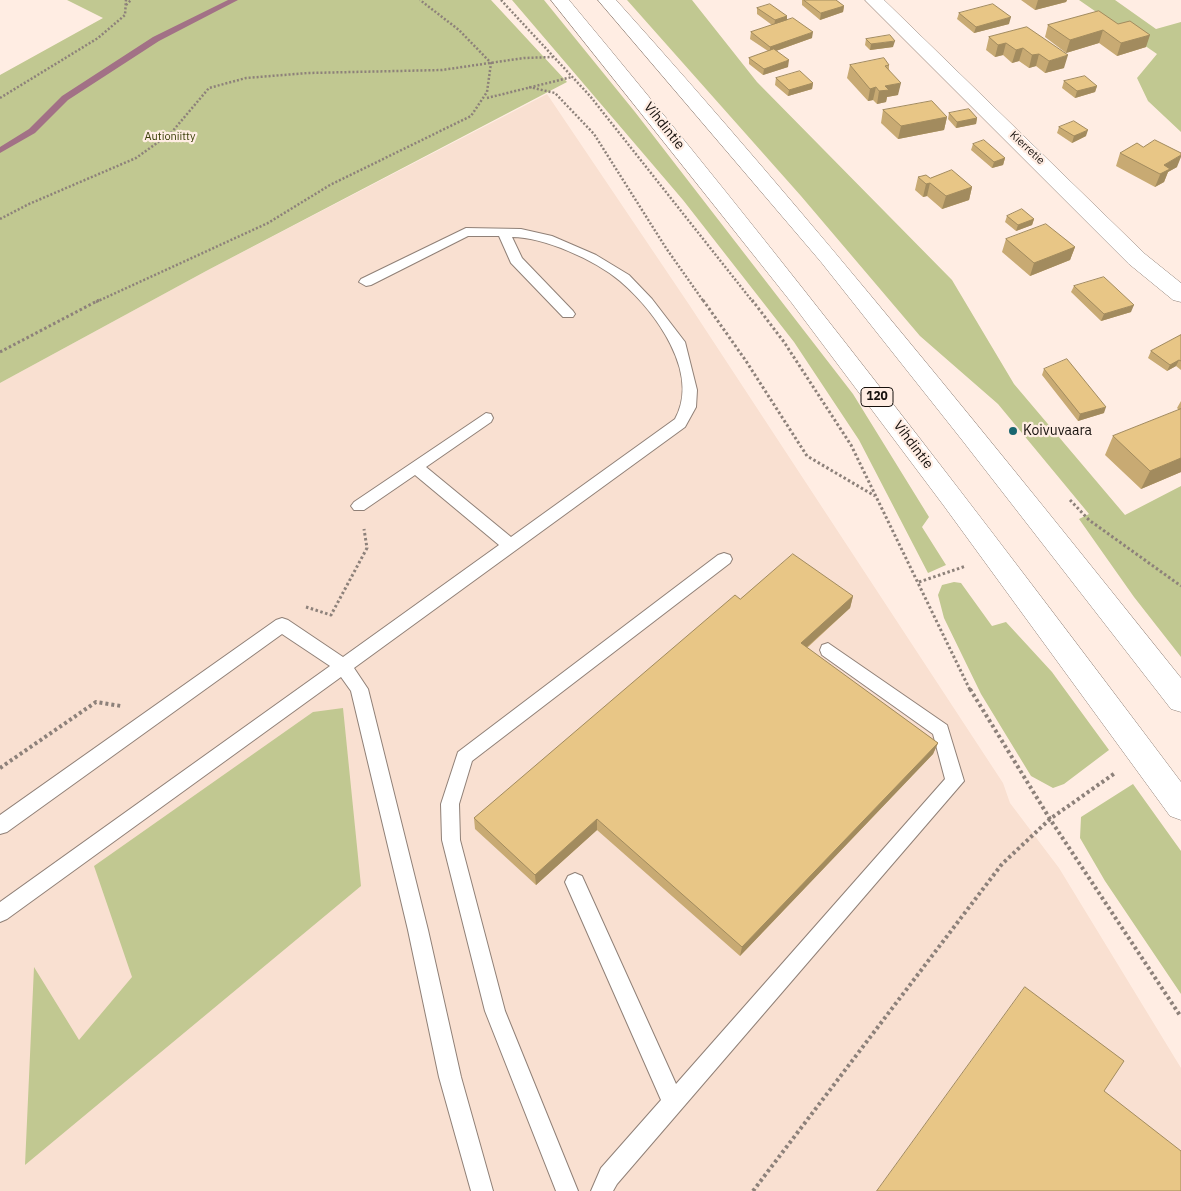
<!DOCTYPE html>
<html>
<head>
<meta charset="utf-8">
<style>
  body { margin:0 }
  canvas { display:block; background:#ffede3 }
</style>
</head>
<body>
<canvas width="1181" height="1191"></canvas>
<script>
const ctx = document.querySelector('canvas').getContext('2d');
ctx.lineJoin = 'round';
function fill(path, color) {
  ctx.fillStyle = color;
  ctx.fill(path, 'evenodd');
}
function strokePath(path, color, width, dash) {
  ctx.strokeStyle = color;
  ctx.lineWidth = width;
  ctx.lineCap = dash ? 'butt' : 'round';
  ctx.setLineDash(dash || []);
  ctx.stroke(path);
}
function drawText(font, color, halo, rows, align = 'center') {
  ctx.font = font + ' "IBM Plex Sans",sans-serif';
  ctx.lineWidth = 4.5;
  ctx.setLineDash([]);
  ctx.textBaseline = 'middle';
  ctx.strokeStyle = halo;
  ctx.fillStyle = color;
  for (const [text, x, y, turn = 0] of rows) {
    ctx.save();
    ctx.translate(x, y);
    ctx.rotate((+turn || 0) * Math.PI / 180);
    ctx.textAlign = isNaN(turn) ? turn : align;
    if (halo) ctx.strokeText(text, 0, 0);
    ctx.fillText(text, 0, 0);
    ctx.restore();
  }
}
fill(new Path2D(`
  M547,94L690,306L1003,783L1010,803L1059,868L1181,1068V1191H0V383L208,270Z`), '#f9e0d1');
fill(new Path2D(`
  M67,0H491L567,82L208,270L0,383V75L103,18Z
  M512,0H544L635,112L853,394L929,517L922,527L946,565L928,573L859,440L794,342L683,200Z
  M627,0H692L757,82L952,280L1014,384L1125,515L1181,486V657L1134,597L1079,519L1089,514L998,404L920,336L801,196Z
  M1079,0H1115L1156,29L1181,22V132L1148,101L1137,78L1157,54Z
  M954,582L961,583L992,626L1006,622L1052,672L1109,750L1064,784L1053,788L1031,776L981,694L944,618L938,595L942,585Z
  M343,708L361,886L25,1165L34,967L79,1040L132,977L94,866L313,712Z
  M1133,784L1181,851V994L1105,881L1080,838L1081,817Z`), '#c1c891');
fill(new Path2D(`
  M228,0H238L159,41L68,100L35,133L0,153V147L29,129L62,96L153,37Z`), '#a27186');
const lane = new Path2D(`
  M466,228L521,229L552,236L596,255L629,275L652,299L685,342L697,390L696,407L685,427L354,668L368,689L428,930L461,1077L493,1191H471L439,1077L408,930L351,691L341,677L7,919L0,922V902L330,666L282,634L7,832L0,834V815L276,620L282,618L288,620L343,657L499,545L415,475L364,510H354L351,506L354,502L486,413L491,414L493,418L491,422L426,467L511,537L675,419C701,373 655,311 620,281C595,260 544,237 512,237L522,258L573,311L575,314L573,317H563L511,263L499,236H468L371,285L366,286L359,282L361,279Z
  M724,553L730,555L732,559L730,563L472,761L459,804L460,840L505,1011L578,1191H556L485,1011L442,840L441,804L458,752L718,555Z
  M828,643L947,725L964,781L617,1184L613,1191H591L601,1168L661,1100L565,882L568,876L575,873L582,876L676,1084L945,779L933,734L822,655L820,650L822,645Z`);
const street = new Path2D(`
  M865,0H884L1145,254L1181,283V302L1173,300L1129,264Z`);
const primary = new Path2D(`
  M551,0H569C781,254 982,517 1181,782V820L1170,816L944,506L791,302Z
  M598,0H616C813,219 997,448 1181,678V712L1171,709L962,440L821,262Z`);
strokePath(lane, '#908077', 2);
strokePath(street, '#908077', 1);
strokePath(primary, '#908077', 1);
strokePath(new Path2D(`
  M501,0L590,96L753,302
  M126,5L131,0
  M529,87L555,93L594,134L666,248L704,302
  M0,98L98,38L125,15L126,0
  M487,98L572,77
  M0,219L29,204L136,158L171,133L209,88L246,78L308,73L442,70L524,58L553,57
  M96,302L268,223L330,185L471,116L487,92L491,63L459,30L420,0`), '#8d817a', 2.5, [2, 2]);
strokePath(new Path2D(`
  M703,300L746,361L807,456L875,496
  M752,300L784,342L851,445L970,690
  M0,352L99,300
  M1070,500L1089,520L1181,586
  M919,582L966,566
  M306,607L331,615L367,548L364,529`), '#8d817a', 3, [2.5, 2.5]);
strokePath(new Path2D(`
  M970,689L1050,819L1181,1017
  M0,768L96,702L121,706
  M753,1191L1002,864L1050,819L1115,773`), '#8d817a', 4, [3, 3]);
fill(lane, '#fff');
fill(street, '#fff');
fill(primary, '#fff');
fill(new Path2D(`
  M802,0H836L844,6L843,12L820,20L802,5Z
  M1021,0H1067L1066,2L1035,10Z
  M757,8L787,16V20L812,38L776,51L788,67L763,75L749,64V58L768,51L750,39L751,32L772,25L757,14Z
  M1099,11L1146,47L1117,56L1099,43L1066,53L1045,37L1048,25Z
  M959,13L1009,24L974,33L957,19Z
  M1027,27L1064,68L1045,73L1036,66L1029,68L1019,61L1012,63L1003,55L995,57L986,50L989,37Z
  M866,39L893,47L870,50L865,45Z
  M850,65H889V69L898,95L887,97L886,102L877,104L873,100L868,101L847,78Z
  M776,78L813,83L812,89L788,96L775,85Z
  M1064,81L1097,86L1095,92L1075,98L1062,88Z
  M883,110L947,117L944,130L898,139L881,123Z
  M949,113L977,118L976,124L956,128L948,119Z
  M1059,127L1086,136L1072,143L1057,133Z
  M973,144L1005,158L1003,165L992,168L971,150Z
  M1120,153L1177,167L1168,172L1164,182L1155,187L1116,166Z
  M918,177L930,178L972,187L969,200L942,209L927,196L923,197L915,190Z
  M1007,216L1034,219L1032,225L1016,231L1005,222Z
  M1006,239L1075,247L1070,260L1030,276L1002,252Z
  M1074,286L1131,312L1101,321L1071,292Z
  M1181,335V370L1176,366L1167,371L1148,358L1151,351Z
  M1044,369L1104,413L1078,421L1042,375Z
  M1181,401V472L1141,489L1105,455L1113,436L1179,410L1177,408Z
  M853,596L850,608L807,648L938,743L933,754L740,956L597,830L536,885L475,829L474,818L740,599Z`), '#c8aa73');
fill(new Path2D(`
  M1038,0H1067L1066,2L1035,10Z
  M844,6L843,12L820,20L821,13Z
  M787,16V22L774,27L775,20Z
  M1011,17L1009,24L974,33L976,27Z
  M1103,30L1099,43L1066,53L1070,40Z
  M813,32L812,38L770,53V47Z
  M1150,35L1146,47L1117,56L1121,43Z
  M895,41L893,47L870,50L871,44Z
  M1006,43L1003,55L995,57L998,45Z
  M1023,48L1019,61L1012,63L1016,50Z
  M1039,54L1036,66L1029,68L1032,55Z
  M1068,55L1064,68L1045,73L1049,61Z
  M789,60L788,67L763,75L764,69Z
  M813,83L812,89L788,96L789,90Z
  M901,83L898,95L887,97L886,102L877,104L879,91L885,86Z
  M1097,86L1095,92L1075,98L1077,91Z
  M876,87L873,100L868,101L870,89Z
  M947,117L944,130L898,139L901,126Z
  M977,118L976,124L956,128L957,122Z
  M1088,130L1086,136L1072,143L1074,136Z
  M1181,155V157L1177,167L1168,172L1164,182L1155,187L1164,165Z
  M1005,158L1003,165L992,168L994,162Z
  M930,183L927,196L923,197L926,184Z
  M972,187L969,200L942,209L946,196Z
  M1034,219L1032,225L1016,231L1018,225Z
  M1075,247L1070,260L1030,276L1034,263Z
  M1134,305L1131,312L1101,321L1104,314Z
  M1179,360L1176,366L1167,371L1170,365Z
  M1106,407L1104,413L1078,421L1080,414Z
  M1181,458V472L1141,489L1150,471Z
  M853,596L850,608L798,655L801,643Z
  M938,743L933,754L740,956L742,947Z
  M597,819V830L536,885L535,875Z`), '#a28b5e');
const building = new Path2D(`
  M804,0H836L844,6L821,13Z
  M770,4L787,16L775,20L757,8Z
  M993,4L1011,17L976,27L959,13Z
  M1099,11L1118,24L1130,21L1150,35L1121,43L1103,30L1070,40L1048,25Z
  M793,18L813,32L770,47L751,32Z
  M1027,27L1068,55L1049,61L1039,54L1032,55L1023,48L1016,50L1006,43L998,45L989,37Z
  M890,35L895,41L871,44L866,39Z
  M774,49L789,60L764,69L749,58Z
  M884,58L889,65L885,66L901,83L885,86L889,90L879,91L876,87L870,89L850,65Z
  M800,71L813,83L789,90L776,78Z
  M1085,76L1097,86L1077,91L1064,81Z
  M932,101L947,117L901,126L883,110Z
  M969,109L977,118L957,122L949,113Z
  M1074,121L1088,130L1074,136L1059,127Z
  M984,140L1005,158L994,162L973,144Z
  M1155,140L1181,153V155L1164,165L1170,169L1160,174L1120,153L1137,143L1143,147Z
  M952,170L972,187L946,196L930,183L926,184L918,177L926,175L930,178Z
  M1022,209L1034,219L1018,225L1007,216Z
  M1046,224L1075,247L1034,263L1006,239Z
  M1104,277L1134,305L1104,314L1074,286Z
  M1181,335V361L1179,360L1170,365L1151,351Z
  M1067,359L1106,407L1080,414L1044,369Z
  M1181,409V458L1150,471L1113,436Z
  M793,554L853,596L801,643L938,743L742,947L597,819L535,875L474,818L735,595L740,599Z
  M1025,987L1124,1061L1104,1091L1181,1151V1191H877Z`);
fill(building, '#e8c686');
strokePath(building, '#a28b5e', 1);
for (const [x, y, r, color] of [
  [1013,431,5,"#1a6670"]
]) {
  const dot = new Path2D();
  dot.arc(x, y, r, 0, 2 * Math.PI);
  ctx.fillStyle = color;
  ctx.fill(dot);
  strokePath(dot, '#ffede3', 2);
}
drawText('11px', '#3b3f09', '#ffede3', [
  ["Autioniitty",170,137]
]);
drawText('11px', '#17110d', '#ffede3', [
  ["Kierretie",1027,148,43]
]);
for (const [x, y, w] of [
  [877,397,32]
]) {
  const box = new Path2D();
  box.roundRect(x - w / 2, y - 9.5, w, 19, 4);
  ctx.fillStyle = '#ffede3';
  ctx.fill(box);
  strokePath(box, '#17110d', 1);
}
drawText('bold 12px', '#17110d', null, [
  ["120",877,397]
]);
drawText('14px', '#17110d', '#ffede3', [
  ["Vihdintie",664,126,51],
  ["Vihdintie",913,445,53]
]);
drawText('14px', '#17110d', '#ffede3', [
  ["Koivuvaara",1023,431]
], 'left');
</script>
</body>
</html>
